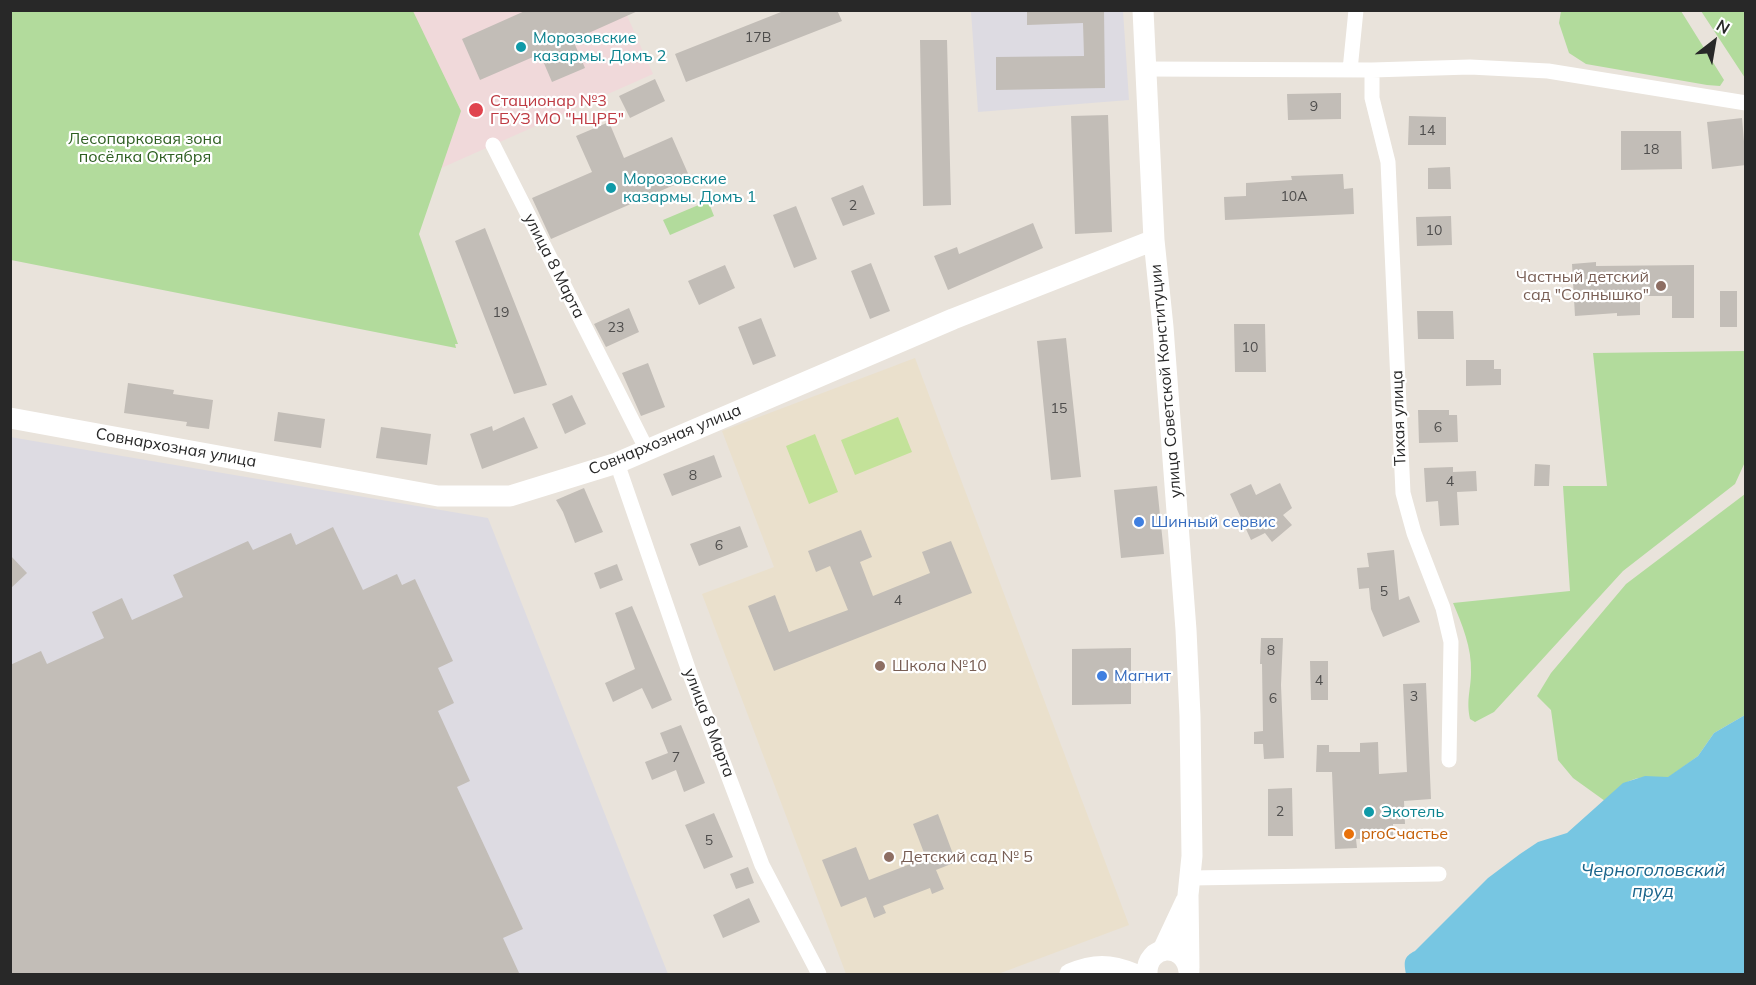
<!DOCTYPE html>
<html>
<head>
<meta charset="utf-8">
<style>
  body { margin:0 }
  #map { position:relative; width:1756px; height:985px; overflow:hidden; background:#e9e3db; font-family:Mulish,sans-serif }
  canvas { display:block }
  .frame { position:absolute; inset:0; border:12px solid #282828; pointer-events:none }
  .north { position:absolute; left:1684px; top:12px; width:60px; height:60px; -webkit-text-stroke:4px #fff; paint-order:stroke; rotate:31deg; font-size:16px; font-weight:700; line-height:24px; text-align:center; color:#282828 }
  .north::after { content:''; display:block; margin:auto; width:21px; height:27px; background:#282828; clip-path:polygon(50% 0,100% 100%,50% 72%,0 100%) }
</style>
</head>
<body>
<div id="map">
<canvas width="1756" height="985"></canvas>
<div class="frame"></div>
<div class="north">N</div>
</div>
<script>
const ctx = document.querySelector('canvas').getContext('2d');
ctx.lineJoin = 'round';
function fill(path, color) {
  ctx.fillStyle = color;
  ctx.fill(path, 'evenodd');
}
function strokePath(path, color, width, dash) {
  ctx.strokeStyle = color;
  ctx.lineWidth = width;
  ctx.lineCap = dash ? 'butt' : 'round';
  ctx.setLineDash(dash || []);
  ctx.stroke(path);
}
function drawText(font, color, halo, rows, align = 'center') {
  ctx.font = font + ' Mulish,sans-serif';
  ctx.lineWidth = 4.5;
  ctx.setLineDash([]);
  ctx.textBaseline = 'middle';
  ctx.strokeStyle = halo;
  ctx.fillStyle = color;
  for (const [text, x, y, turn = 0] of rows) {
    ctx.save();
    ctx.translate(x, y);
    ctx.rotate((+turn || 0) * Math.PI / 180);
    ctx.textAlign = isNaN(turn) ? turn : align;
    if (halo) ctx.strokeText(text, 0, 0);
    ctx.fillText(text, 0, 0);
    ctx.restore();
  }
}
fill(new Path2D(`
  M971,11H1123L1129,100L978,112Z
  M10,437L488,518L668,974H11Z`), '#dddbe2');
fill(new Path2D(`
  M915,358L1129,925L998,974H846L702,594L774,567L722,431Z`), '#eae0cc');
fill(new Path2D(`
  M333,11H625L653,74L412,181Z`), '#f0d9da');
fill(new Path2D(`
  M10,11H413L461,111L419,234L458,344H455L456,348L11,260Z
  M1561,11H1681L1724,80L1720,86L1707,85L1586,64L1569,53L1559,23Z
  M1701,11H1745V78Z
  M708,201L714,216L670,235L663,220Z
  M1745,351V462L1735,484L1623,571L1494,712L1475,722L1470,719C1466,699 1471,690 1471,672C1472,648 1462,624 1453,603L1570,591L1563,486H1607L1593,353Z
  M1745,494V715L1714,733L1698,756L1668,778C1635,775 1628,778 1605,801L1573,778L1558,760L1551,710L1537,696L1551,673L1626,584Z`), '#b2db9c');
fill(new Path2D(`
  M898,417L912,452L855,475L841,440Z
  M815,434L838,492L809,504L786,446Z`), '#c3e299');
fill(new Path2D(`
  M1745,715V974H1406C1404,962 1403,957 1415,951L1488,878L1520,854L1538,842L1567,833L1623,783L1645,776L1668,777L1698,756L1714,733Z`), '#77c6e2');
fill(new Path2D(`
  M527,10H640L573,40L585,68L552,82L540,54L480,80L462,39Z
  M786,10H837L842,21L686,82L675,54Z
  M1027,10H1104L1105,88L996,90V57L1084,56L1083,23L1027,25Z
  M920,40H947L951,205L923,206Z
  M655,79L665,101L630,118L619,96Z
  M1341,93V119L1288,120L1287,94Z
  M1108,115L1112,232L1075,234L1071,116Z
  M1409,116L1446,117V145H1408Z
  M1742,118L1746,165L1712,169L1707,122Z
  M609,122L624,158L672,137L690,178L551,239L532,198L592,172L576,136Z
  M1621,131H1681L1682,169L1621,170Z
  M1450,167L1451,189H1428V168Z
  M1343,174L1344,189L1353,188L1354,214L1225,220L1224,197L1246,196V183L1292,180L1291,176Z
  M863,185L875,214L843,226L831,198Z
  M796,206L817,259L794,268L773,215Z
  M1451,216L1452,245L1417,246L1416,217Z
  M1033,223L1043,248L948,290L934,256L957,247L959,254Z
  M485,228L547,385L514,394L455,241Z
  M1596,262V266L1694,265V318H1672V296H1640V315L1617,316V313L1575,316L1572,264Z
  M871,263L890,311L870,319L851,271Z
  M725,265L735,288L699,305L688,281Z
  M1720,291H1737V327H1720Z
  M629,308L639,332L606,347L594,324Z
  M1417,311H1453L1454,339H1418Z
  M761,318L776,356L753,365L738,327Z
  M1234,324H1265L1266,372H1235Z
  M1066,338L1081,477L1051,480L1037,341Z
  M1466,360H1494V369H1501V385L1466,386Z
  M648,363L665,407L641,416L622,373Z
  M128,383L174,390L173,394L213,400L209,429L186,426L187,422L124,413Z
  M572,395L586,424L565,434L552,404Z
  M1418,410H1449V415H1457L1458,442L1419,443Z
  M278,412L325,419L321,448L274,441Z
  M524,417L538,448L482,469L470,434L492,426L493,431Z
  M381,427L431,434L427,465L376,458Z
  M714,455L722,477L672,496L663,474Z
  M1535,464L1550,465L1549,486H1534Z
  M1453,467V472L1476,471L1477,491L1457,492L1459,525L1440,526L1438,501L1426,502L1424,468Z
  M1280,483L1292,508L1283,515L1292,525L1272,542L1265,533L1251,540L1230,494L1251,484L1256,495Z
  M1157,486L1164,554L1121,558L1114,490Z
  M584,488L603,532L575,543L563,512L556,500Z
  M740,526L748,547L699,566L690,544Z
  M333,527L363,590L397,574L402,585L415,579L453,661L438,668L454,703L438,711L470,781L457,787L523,929L503,938L520,975H10V665L41,651L47,664L104,638L92,612L122,598L132,620L183,597L173,575L248,541L253,550L291,533L296,545Z
  M861,530L872,557L860,562L873,596L930,573L922,552L951,541L972,593L774,671L748,606L775,595L789,632L848,610L830,566L816,572L808,551Z
  M1394,550L1399,600L1409,596L1420,622L1383,637L1371,609L1369,588L1359,589L1357,568L1369,567L1367,553Z
  M10,555L27,573L10,589Z
  M617,564L623,580L600,589L594,573Z
  M632,606L672,700L652,709L642,688L613,702L605,683L635,669L615,613Z
  M1261,638H1283L1281,685L1284,758L1264,759L1263,744H1254V732L1263,731L1262,664H1260Z
  M1131,648V704L1072,705V649Z
  M1310,661H1328V700H1311Z
  M1426,683L1431,799L1404,801L1405,824H1393V837L1356,839L1357,848L1335,849L1332,772H1316L1317,745H1329V752H1360V743L1378,742L1379,774L1407,772L1403,684Z
  M681,725L705,783L684,792L676,770L652,780L645,762L668,753L660,733Z
  M1292,788L1293,836H1268V789Z
  M714,813L733,857L704,869L685,825Z
  M938,814L956,862L936,870L944,889L932,894L930,888L883,906L886,913L874,918L866,897L841,907L822,860L856,847L869,880L926,858L913,824Z
  M748,867L754,883L736,889L730,874Z
  M749,898L760,922L723,938L713,915Z`), '#c2bdb7');
strokePath(new Path2D(`
  M1145,69L1372,70L1470,67L1548,71L1746,103
  M1350,70L1356,10
  M1372,70V98L1388,162L1403,493L1414,533L1443,608L1451,642L1449,760
  M493,145L647,450
  M617,463L691,677L762,865L819,974
  M1191,878L1439,874`), '#fff', 15);
strokePath(new Path2D(`
  M1143,10L1154,240L1163,327L1186,630L1190,716L1192,856L1188,895L1189,968
  M10,418L438,496H510L617,463L953,319L1154,240
  M1163,950L1186,901
  M1070,974C1094,964 1110,964 1134,974
  M1147,974C1146,944 1185,941 1189,971`), '#fff', 21);
for (const [x, y, r, color] of [
  [521,47,6,"#0f9aa8"],
  [476,110,8,"#e0444e"],
  [611,188,6,"#0f9aa8"],
  [1661,286,6,"#8d6e63"],
  [1139,522,6,"#3f7fe0"],
  [880,666,6,"#8d6e63"],
  [1102,676,6,"#3f7fe0"],
  [1369,812,6,"#0f9aa8"],
  [1349,834,6,"#e8710a"],
  [889,857,6,"#8d6e63"]
]) {
  const dot = new Path2D();
  dot.arc(x, y, r, 0, 2 * Math.PI);
  ctx.fillStyle = color;
  ctx.fill(dot);
  strokePath(dot, '#fff', 2);
}
drawText('14px', '#4e4d4c', null, [
  ["17В",758,38],
  ["9",1314,107],
  ["14",1427,131],
  ["18",1651,150],
  ["10А",1294,197],
  ["2",853,206],
  ["10",1434,231],
  ["19",501,313],
  ["23",616,328],
  ["10",1250,348],
  ["15",1059,409],
  ["6",1438,428],
  ["8",693,476],
  ["4",1450,482],
  ["6",719,546],
  ["5",1384,592],
  ["4",898,601],
  ["8",1271,651],
  ["4",1319,681],
  ["3",1414,697],
  ["6",1273,699],
  ["7",676,758],
  ["2",1280,812],
  ["5",709,841]
]);
drawText('16px', '#0d838f', '#fff', [
  ["Морозовские",533,38],
  ["казармы. Домъ 2",533,56],
  ["Морозовские",623,179],
  ["казармы. Домъ 1",623,197],
  ["Экотель",1381,812]
], 'left');
drawText('16px', '#be3a42', '#fff', [
  ["Стационар №3",490,101],
  ["ГБУЗ МО \"НЦРБ\"",490,119]
], 'left');
drawText('16px', '#2d5e20', '#fff', [
  ["Лесопарковая зона",145,139],
  ["посёлка Октября",145,157]
]);
drawText('16px', '#282828', '#fff', [
  ["улица 8 Марта",554,266,63],
  ["улица Советской Конституции",1166,381,-95],
  ["Тихая улица",1399,418,-92],
  ["Совнархозная улица",665,440,-22],
  ["Совнархозная улица",176,448,10],
  ["улица 8 Марта",709,723,69]
]);
drawText('16px', '#785e54', '#fff', [
  ["Частный детский",1649,277,"right"],
  ["сад \"Солнышко\"",1649,295,"right"],
  ["Школа №10",892,666],
  ["Детский сад № 5",901,857]
], 'left');
drawText('16px', '#366cbe', '#fff', [
  ["Шинный сервис",1151,522],
  ["Магнит",1114,676]
], 'left');
drawText('16px', '#c56008', '#fff', [
  ["proСчастье",1361,834]
], 'left');
drawText('italic 18px', '#19648b', '#fff', [
  ["Черноголовский",1653,871],
  ["пруд",1653,892]
]);
</script>
</body>
</html>
